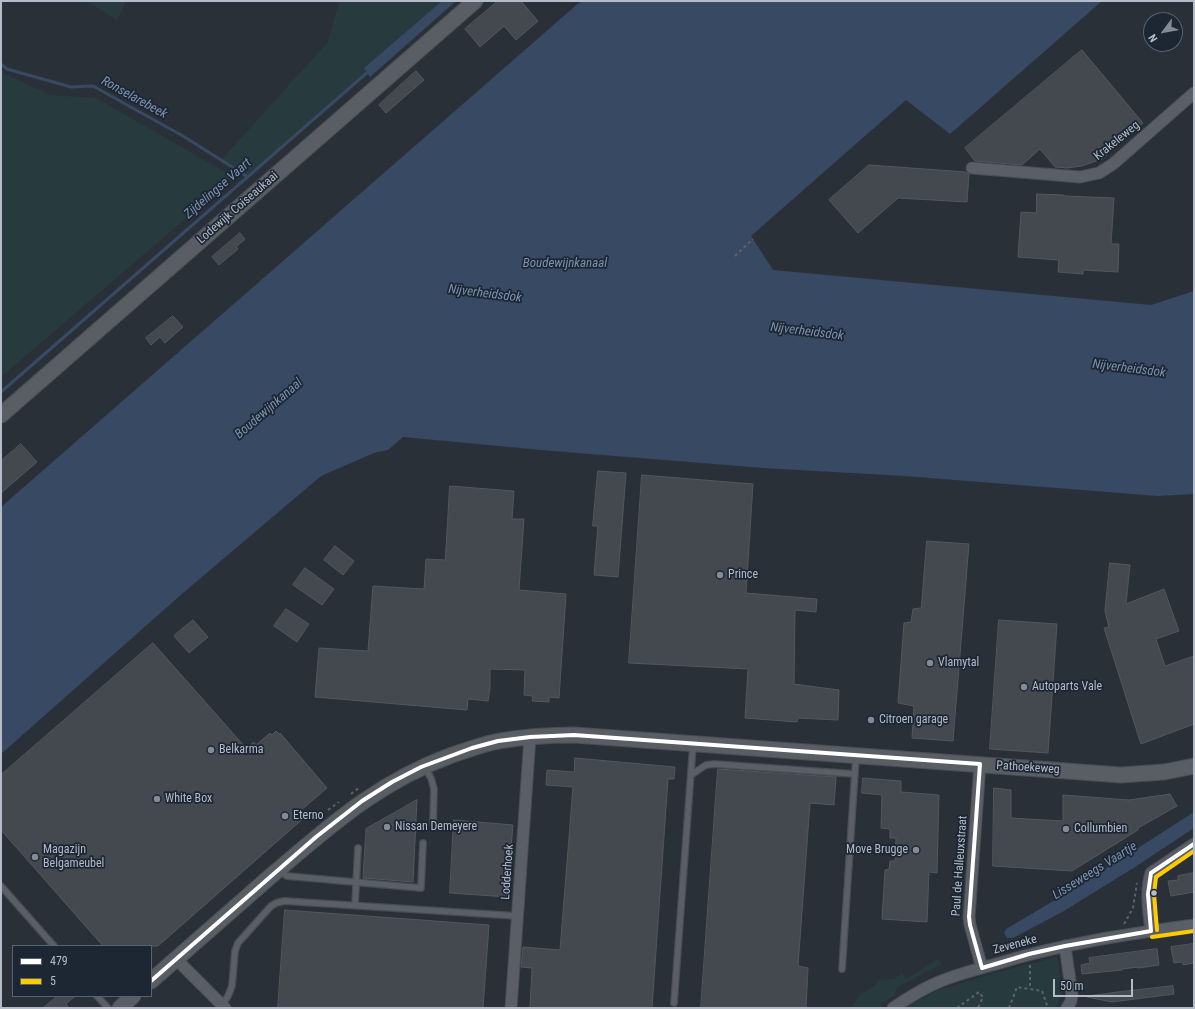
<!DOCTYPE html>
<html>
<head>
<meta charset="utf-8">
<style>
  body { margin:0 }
  #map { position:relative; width:1195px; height:1009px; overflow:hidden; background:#2a3038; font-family:"Roboto Condensed",sans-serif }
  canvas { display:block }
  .frame { position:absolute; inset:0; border:2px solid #b4bcc9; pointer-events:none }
  .legend { position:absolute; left:12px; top:945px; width:140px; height:52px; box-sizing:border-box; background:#1d2633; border:1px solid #59626f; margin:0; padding:5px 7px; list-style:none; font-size:12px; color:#b4bcc9 }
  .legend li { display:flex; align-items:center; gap:8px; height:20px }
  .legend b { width:20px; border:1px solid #59626f }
  .north { position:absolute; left:1143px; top:12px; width:40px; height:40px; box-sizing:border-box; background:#1d2633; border:1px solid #59626f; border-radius:50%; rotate:238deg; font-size:11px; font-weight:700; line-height:16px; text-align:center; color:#b4bcc9 }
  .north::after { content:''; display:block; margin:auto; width:14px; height:18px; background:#848b96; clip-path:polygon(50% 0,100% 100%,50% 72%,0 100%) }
  .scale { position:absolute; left:1053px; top:979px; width:80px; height:18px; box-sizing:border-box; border:2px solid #b4bcc9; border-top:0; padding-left:5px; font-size:12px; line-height:14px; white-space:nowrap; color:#b4bcc9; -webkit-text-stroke:3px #1d2633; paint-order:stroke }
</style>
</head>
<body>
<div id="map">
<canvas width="1195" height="1009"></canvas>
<div class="frame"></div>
<ul class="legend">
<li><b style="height:5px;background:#fff"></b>479</li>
<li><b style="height:5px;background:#fc0"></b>5</li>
</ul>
<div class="north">N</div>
<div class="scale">50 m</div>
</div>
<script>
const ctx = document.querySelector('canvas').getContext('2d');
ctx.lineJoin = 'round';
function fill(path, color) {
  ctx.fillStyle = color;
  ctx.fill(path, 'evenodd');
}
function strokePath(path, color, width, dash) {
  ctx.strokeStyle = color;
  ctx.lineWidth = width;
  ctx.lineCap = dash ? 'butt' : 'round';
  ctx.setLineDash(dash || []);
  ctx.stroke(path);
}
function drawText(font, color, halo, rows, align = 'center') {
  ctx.font = font + ' "Roboto Condensed",sans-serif';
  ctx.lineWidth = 3.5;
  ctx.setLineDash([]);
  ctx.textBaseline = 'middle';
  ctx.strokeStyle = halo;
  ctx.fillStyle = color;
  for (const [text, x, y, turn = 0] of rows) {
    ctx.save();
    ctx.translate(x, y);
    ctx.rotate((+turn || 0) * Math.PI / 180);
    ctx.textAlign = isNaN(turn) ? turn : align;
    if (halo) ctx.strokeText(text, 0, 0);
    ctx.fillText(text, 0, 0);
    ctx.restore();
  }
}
fill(new Path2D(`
  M86,1H126L117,20Z
  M339,1H450L248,177L221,160L328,42Z
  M1,72L50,95L96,98L234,177L1,377Z
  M1057,957L1062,995L1055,1008H905L936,991L1002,971Z
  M938,959L942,964L896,988L895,995L880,1004L882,1008H852L860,994L872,988L879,980L894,979L902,973L906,979Z`), '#273a3e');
fill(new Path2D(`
  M442,1H456L370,77L364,68Z
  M581,1H1102L950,134L906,100L751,236L773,270L1151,305L1194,291V494L1158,496L904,476L763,468L541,450L403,437L388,450L374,453L321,476L183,593L1,754V507Z
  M1194,812V828L1135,867L1064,911L1013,938H1007L1004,933L1006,929C1070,892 1132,852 1194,812Z`), '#384963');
strokePath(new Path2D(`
  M1,64L7,69L71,87L93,86L183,136L248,177
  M1,392L369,71`), '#384963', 3);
const building = new Path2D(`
  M498,1H521L538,21L516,40L504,26L480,47L465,29Z
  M1082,50L1143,123L1102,159L1082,166L1067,168L1055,167L1040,149L1022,165L975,161L965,148Z
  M416,71L424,80L386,113L379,105Z
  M869,165L966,172L969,174L967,202L898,198L858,233L829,200Z
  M1037,194L1064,195V196L1114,198L1111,244H1119L1118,272L1083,270V274L1058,272L1059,260L1018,257L1021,212L1036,213Z
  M240,233L245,239L236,247L238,249L219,265L212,257Z
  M173,316L183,327L165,343L160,337L151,345L146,338Z
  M21,444L37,462L1,493V461Z
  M598,471L626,473L618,577L594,575L598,526H593Z
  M642,475L753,484L746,593L817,599L816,612L795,610L794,684L839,690L838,720L798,718L797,722L745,718L748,669L629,663Z
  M450,486L514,491L512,519H524L519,590L566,594L559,698L549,697V702L532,701L533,696L524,695L525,670L490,669V688L488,701L468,699L467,710L315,697L319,648L368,651L373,586L424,589L426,559L445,560Z
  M927,541L969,544L953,741L912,738L914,706L898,703L904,623L911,622L913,609L921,608Z
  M335,546L354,561L343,575L324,560Z
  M1110,563L1130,565L1126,604L1164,589L1179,631L1156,639L1165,666L1194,656V724L1141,744L1104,628L1109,627L1105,611Z
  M305,568L334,589L322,605L293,585Z
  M286,609L309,624L297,642L274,626Z
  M193,620L208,637L189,653L174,636Z
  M999,620L1057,624L1048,753L990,749Z
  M153,643L246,748L254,742L256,745L270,733L272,735L276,731L279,734L280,733L327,788L300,811L305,817L158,946H103L1,830V775Z
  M575,758L675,767L674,779H668L652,1008H530L532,968L521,967L523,947L560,950L573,787L546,785L547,770L574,772Z
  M718,769L836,777L834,805L810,803L798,966L808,968L806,1008H701Z
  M863,778L901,781V792L939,795L937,873L929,872L927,922L882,919L885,870L889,869L890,861H895L896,838H890V829L881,828L882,795L862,793Z
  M994,788L1011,790V818L1063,821V795L1129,800L1170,794L1177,806L1138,828V830L1072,871L993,866Z
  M417,800L413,882L363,878L366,829Z
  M454,820L513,825L507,897L450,893Z
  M1194,873V892L1171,896L1168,881L1178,880V876Z
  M285,910L489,925L483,1008H278Z
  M1193,944L1194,947V963L1183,965V962L1174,963L1171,947Z
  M1157,949L1159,965L1138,968V967L1122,969V970L1082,974L1081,965L1090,963L1089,958Z
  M1173,986L1174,994L1112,1002L1087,997V996L1118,992Z
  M58,996H75L66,1004L69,1008H43Z`);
fill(building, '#444950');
strokePath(building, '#52575f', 1);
const lane = new Path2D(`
  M425,768L431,778L434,789L433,825
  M691,775L706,765L714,764L855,774
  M279,870L287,876L421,888L423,843
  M1,886L54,946
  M355,905L358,848
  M842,969L856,756
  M97,996L108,1008
  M674,1003L693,744
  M222,1005L228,996L232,986L235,951L238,943L271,906L276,903L284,901L518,916`);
const street = new Path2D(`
  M972,168L1080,177L1099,173L1113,164L1194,93
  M980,764L969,917L970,925L982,968
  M1151,931C1149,914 1145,890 1151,873L1194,844
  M1065,946L1072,995L1071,1001L1067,1008
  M176,959L225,1008
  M511,1008L530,737
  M893,1008C905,1000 919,991 932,985C952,975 975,970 996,964C1061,944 1127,934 1194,925`);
const secondary = new Path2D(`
  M1,415L475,1
  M151,981C191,946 232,910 272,875C331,825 378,782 452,755C467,750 483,744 499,741C523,737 549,735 574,735L1121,775L1164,772L1194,766
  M120,1008L133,996`);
strokePath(lane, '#484c53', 8);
strokePath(street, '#484c53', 13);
strokePath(secondary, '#484c53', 17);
strokePath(new Path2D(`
  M735,256L753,239
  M351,794L360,787
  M328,810L339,802
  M1124,924L1133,908L1137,883
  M1030,965V989
  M957,1008L979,992L983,997L978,1008
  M1009,1008L1017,987L1042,991L1048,1008`), '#5d636a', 2, [3, 3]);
strokePath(lane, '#5a5e66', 5.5);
strokePath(street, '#5a5e66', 11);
strokePath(secondary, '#595d64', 15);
strokePath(new Path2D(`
  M980,764L969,917L970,925L982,968
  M1151,931L1148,894L1151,873L1194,844
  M982,968L1029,954L1065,946L1151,931
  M151,981L316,837L362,801L392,782L421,767L472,748L498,741L530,737L574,735L980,764`), '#fff', 4);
strokePath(new Path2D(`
  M1157,930L1154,894L1156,877L1194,851
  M1152,937L1194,931`), '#fc0', 4);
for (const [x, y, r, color] of [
  [720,575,4,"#848b96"],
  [930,663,4,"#848b96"],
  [1024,687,4,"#848b96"],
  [871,720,4,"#848b96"],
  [211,750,4,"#848b96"],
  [157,799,4,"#848b96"],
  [285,816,4,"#848b96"],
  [387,827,4,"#848b96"],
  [1066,829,4,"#848b96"],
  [916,850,4,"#848b96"],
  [35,857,4,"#848b96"],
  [1154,893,3.5,"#b4bcc9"]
]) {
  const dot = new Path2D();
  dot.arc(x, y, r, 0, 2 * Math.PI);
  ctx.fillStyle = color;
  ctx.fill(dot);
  strokePath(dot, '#1d2633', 1.5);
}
drawText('12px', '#b4bcc9', '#1d2633', [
  ["Krakeleweg",1117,141,-39],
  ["Lodewijk Coiseaukaai",238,208,-41],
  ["Pathoekeweg",1028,768,4],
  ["Paul de Halleuxstraat",960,866,-86],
  ["Lodderhoek",508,872,-86],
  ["Zeveneke",1015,945,-15]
]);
drawText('12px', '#b4bcc9', '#1d2633', [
  ["Prince",728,575],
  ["Vlamytal",938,663],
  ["Autoparts Vale",1032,687],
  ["Citroen garage",879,720],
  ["Belkarma",219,750],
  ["White Box",165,799],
  ["Eterno",293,816],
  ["Nissan Demeyere",395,827],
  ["Collumbien",1074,829],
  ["Magazijn",43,850],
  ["Belgameubel",43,864],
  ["Move Brugge",908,850,"right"]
], 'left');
drawText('italic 13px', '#7c92b1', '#1d2633', [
  ["Ronselarebeek",134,98,29],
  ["Zijdelingse Vaart",218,189,-41],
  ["Boudewijnkanaal",565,264],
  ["Nijverheidsdok",485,294,7],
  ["Nijverheidsdok",807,332,7],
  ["Nijverheidsdok",1129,369,7],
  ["Boudewijnkanaal",269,409,-41],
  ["Lisseweegs Vaartje",1095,871,-32]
]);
</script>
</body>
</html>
